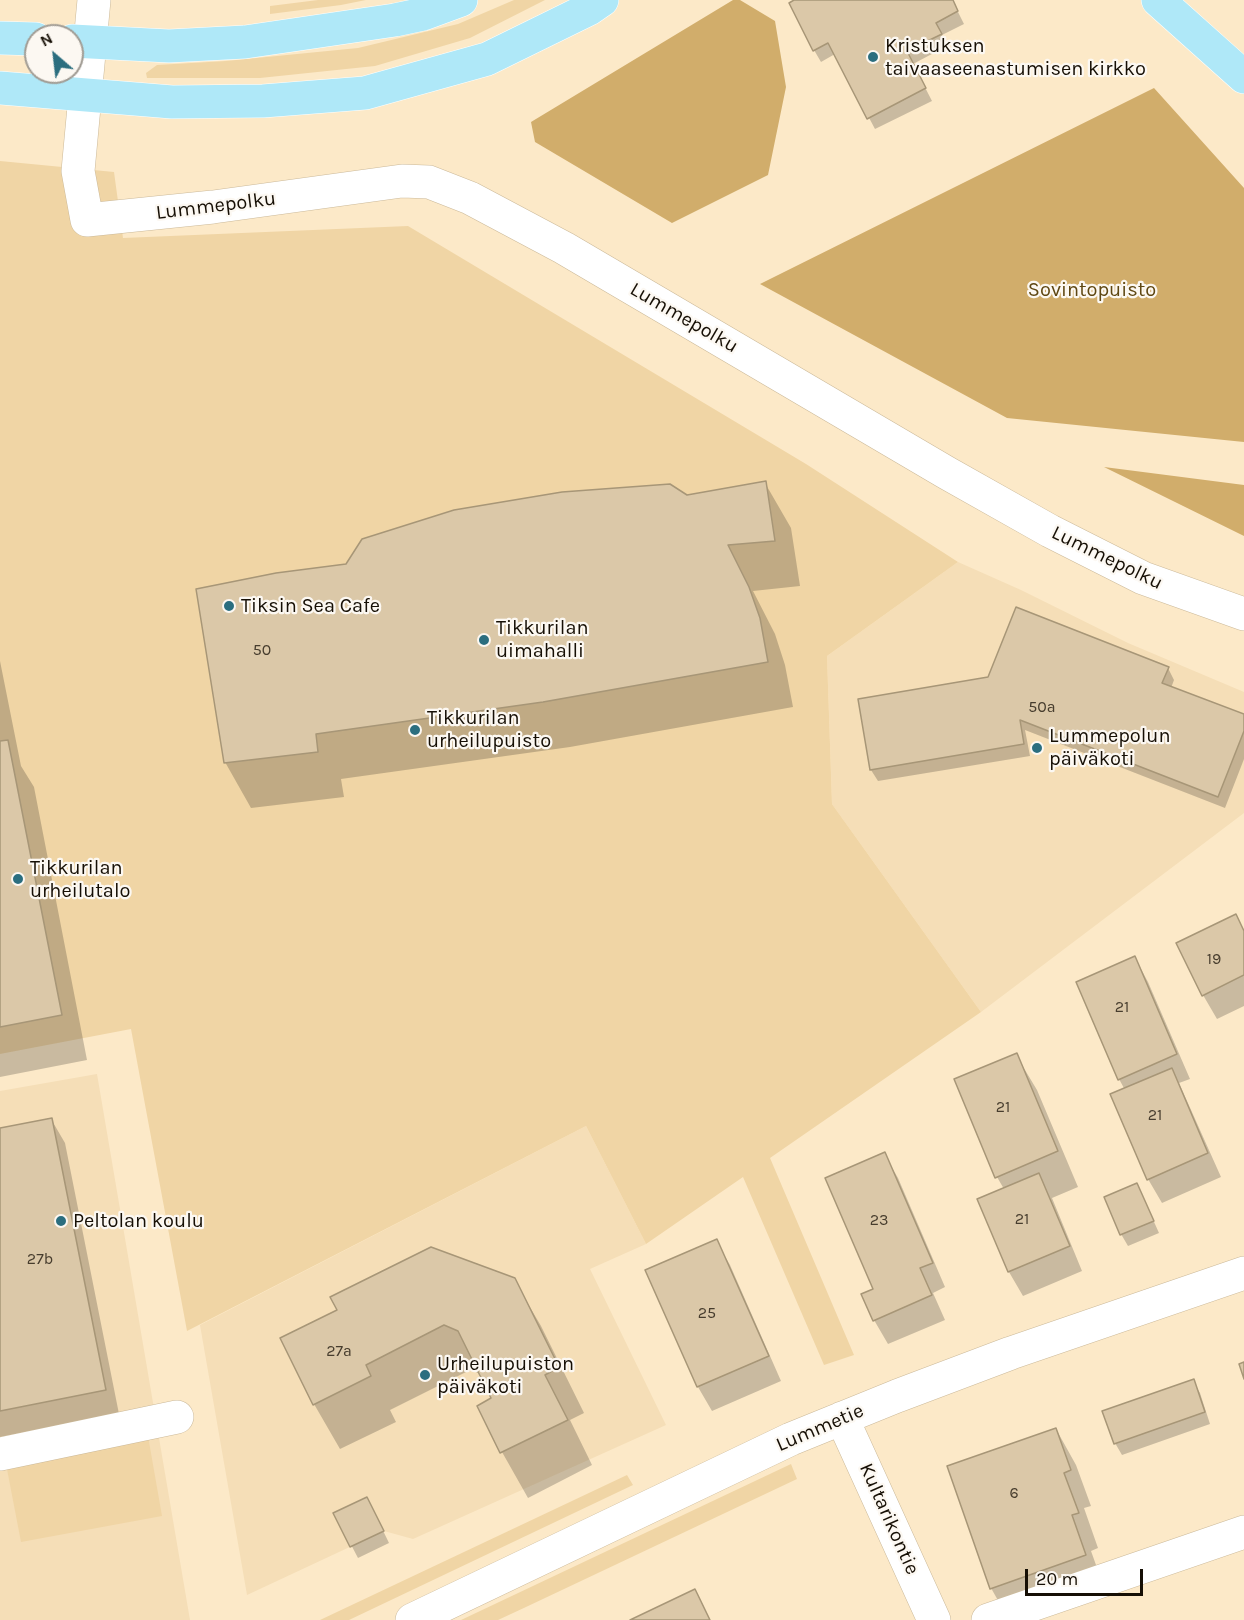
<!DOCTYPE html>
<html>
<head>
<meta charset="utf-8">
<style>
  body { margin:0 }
  #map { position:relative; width:1244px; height:1620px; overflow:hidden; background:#fce9c8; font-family:Karla,sans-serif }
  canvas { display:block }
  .north { position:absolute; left:24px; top:24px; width:60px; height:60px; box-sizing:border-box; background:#fcf8f2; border:2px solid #a09b93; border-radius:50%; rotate:332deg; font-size:16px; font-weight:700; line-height:24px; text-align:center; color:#160f05 }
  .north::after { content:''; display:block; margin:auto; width:21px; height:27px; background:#2b6e7f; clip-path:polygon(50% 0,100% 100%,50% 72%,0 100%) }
  .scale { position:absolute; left:1025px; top:1569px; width:118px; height:27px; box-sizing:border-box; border:3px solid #160f05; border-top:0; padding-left:8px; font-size:18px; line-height:21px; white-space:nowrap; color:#160f05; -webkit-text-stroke:4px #fcf8f2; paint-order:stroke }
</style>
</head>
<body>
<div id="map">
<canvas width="1244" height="1620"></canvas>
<div class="north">N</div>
<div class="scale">20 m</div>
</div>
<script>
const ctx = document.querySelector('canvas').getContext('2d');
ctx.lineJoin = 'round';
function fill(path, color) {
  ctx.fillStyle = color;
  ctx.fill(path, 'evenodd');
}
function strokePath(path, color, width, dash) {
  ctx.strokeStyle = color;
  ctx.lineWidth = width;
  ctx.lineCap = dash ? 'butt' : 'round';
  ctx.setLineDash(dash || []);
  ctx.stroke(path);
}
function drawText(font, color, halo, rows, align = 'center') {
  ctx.font = font + ' Karla,sans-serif';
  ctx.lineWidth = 4.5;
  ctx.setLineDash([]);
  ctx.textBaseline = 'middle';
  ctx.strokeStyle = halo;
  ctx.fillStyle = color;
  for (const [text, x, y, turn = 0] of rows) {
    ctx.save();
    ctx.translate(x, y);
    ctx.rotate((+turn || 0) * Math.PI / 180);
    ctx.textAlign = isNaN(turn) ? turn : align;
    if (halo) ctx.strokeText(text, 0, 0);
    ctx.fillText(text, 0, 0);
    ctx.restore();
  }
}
fill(new Path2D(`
  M958,562L1021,590L1128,643L1244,692V813L981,1012L832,804L827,656Z
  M97,1074L190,1620H0V1091Z
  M586,1126L646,1244L590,1269L666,1425L413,1539L384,1531L247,1595L200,1325Z`), '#f5deb7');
fill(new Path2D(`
  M318,0H366L341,5L270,14V6Z
  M514,0H545L470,38L375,66L260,78H147L146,73L157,65L226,61L358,48L458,24Z
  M0,161L114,172L123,238L408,226L806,464L958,562L827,656L832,804L981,1012L770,1158L854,1355L824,1365L743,1177L646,1244L586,1126L187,1331L131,1029L0,1054Z
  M148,1436L162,1516L21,1542L6,1464Z
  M791,1464L797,1479L526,1607L498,1620H461Z
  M627,1475L633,1485L349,1620H320Z`), '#f0d5a5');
fill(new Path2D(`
  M733,0H740L775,21L786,87L768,175L672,223L535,142L531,122Z
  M1154,88L1244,188V442L1007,418L760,284Z
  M1104,467L1244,485V536Z`), '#d1ad6b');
fill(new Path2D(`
  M798,0H952L964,24L942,35L947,46L913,64L932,101L875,129L835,54L821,62L814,50Z
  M765,483L791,528L800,586L753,591L775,634L785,665L793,707L570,747L341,779L344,797L251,808L225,762L346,565Z
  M0,661L21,766L34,787L87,1060L0,1077Z
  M1168,668L1174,680L1171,688L1244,716V759L1225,808L1025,730L1030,756L878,781L871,770Z
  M1244,931V1006L1217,1019L1203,995Z
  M1135,958L1148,982L1190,1079L1179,1083L1221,1177L1162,1203L1148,1179L1125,1090L1119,1079Z
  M1016,1055L1037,1090L1078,1187L1052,1198L1082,1271L1023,1296L1009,1272L979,1200L1004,1189L997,1177Z
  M51,1119L65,1143L119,1414L0,1437V1129Z
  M884,1154L898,1178L945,1287L933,1293L945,1320L888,1344L874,1320Z
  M1137,1184L1159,1233L1128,1246L1121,1234Z
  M716,1241L730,1265L781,1381L712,1411L698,1387L647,1271Z
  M514,1280L541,1326L584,1413L570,1420L592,1465L528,1498L502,1452L479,1406L493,1399L481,1374L470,1370L390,1410L396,1422L340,1449L314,1404L282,1339Z
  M1193,1381L1200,1393L1210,1424L1122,1455L1115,1443Z
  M1056,1429L1076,1465L1091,1506L1084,1508L1098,1548L1091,1551L1105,1590L1009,1620L991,1588Z
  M373,1510L389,1543L358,1558L335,1514Z`), '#0003');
const building = new Path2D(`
  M794,0H953L958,11L936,23L942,34L907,51L926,88L867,119L828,43L813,51L789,3Z
  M766,481L775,541L728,545L749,587L760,618L768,662L543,702L316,734L318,752L224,763L196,589L276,573L346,564L362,539L454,510L562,492L670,484L687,495Z
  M1016,607L1169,667L1162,683L1244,714V731L1218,797L1020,720L1024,744L870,770L858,699L988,677Z
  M8,740L62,1015L0,1027V741Z
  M1236,914L1244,931V975L1202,996L1176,943Z
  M1135,956L1177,1054L1118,1080L1076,982Z
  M1017,1053L1058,1151L995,1178L954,1079Z
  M1172,1068L1208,1153L1147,1180L1110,1094Z
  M52,1118L106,1390L0,1411V1128Z
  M885,1152L933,1263L920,1268L932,1295L873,1321L861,1294L873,1289L825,1178Z
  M1039,1173L1070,1246L1008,1272L977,1199Z
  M1137,1183L1154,1221L1120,1235L1104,1197Z
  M717,1239L769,1356L697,1387L645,1270Z
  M431,1247L515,1278L559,1367L545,1375L568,1420L500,1453L477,1406L491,1398L458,1331L444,1325L366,1365L371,1376L313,1405L280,1338L337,1310L330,1297Z
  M1244,1362V1379L1239,1364Z
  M1194,1379L1205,1412L1114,1444L1102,1411Z
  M1056,1428L1071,1470L1064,1473L1079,1513L1072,1515L1086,1555L990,1589L947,1466Z
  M367,1497L384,1531L350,1547L333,1513Z
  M695,1589L710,1620H630Z`);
fill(building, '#dbc8a8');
strokePath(building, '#a79677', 1.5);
const minor = new Path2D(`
  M94,0L78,171L87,220L213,207L402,181L429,182L470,198L564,248L947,473L1050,531L1143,578L1244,614
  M842,1418L934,1620
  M0,1454L177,1417
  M412,1620L791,1439L897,1396L1011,1353L1244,1273
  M988,1620L1244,1532`);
const major = new Path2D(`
  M1158,0L1244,77
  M0,38L36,39
  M72,41L169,46L245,42L395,20L423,14L461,0
  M0,88L172,102L263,101L365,93L487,59L589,9L602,0`);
strokePath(minor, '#cbb999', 34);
strokePath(major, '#fff', 34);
strokePath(minor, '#fff', 33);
strokePath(major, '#afe8f8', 33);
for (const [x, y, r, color] of [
  [873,57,6,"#2b6e7f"],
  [229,606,6,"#2b6e7f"],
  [484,640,6,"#2b6e7f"],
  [415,730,6,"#2b6e7f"],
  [1037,748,6,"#2b6e7f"],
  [18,879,6,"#2b6e7f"],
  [61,1221,6,"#2b6e7f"],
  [425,1375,6,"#2b6e7f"]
]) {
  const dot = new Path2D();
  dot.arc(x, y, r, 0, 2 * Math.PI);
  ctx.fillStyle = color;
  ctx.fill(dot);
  strokePath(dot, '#fcf8f2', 2);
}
drawText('16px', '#473d2e', null, [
  ["50",262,650],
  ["50a",1042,707],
  ["19",1214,959],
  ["21",1122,1007],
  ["21",1003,1107],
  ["21",1155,1115],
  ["21",1022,1219],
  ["23",879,1220],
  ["27b",40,1259],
  ["25",707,1313],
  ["27a",339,1351],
  ["6",1014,1493]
]);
drawText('20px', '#160f05', '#fcf8f2', [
  ["Kristuksen",885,46],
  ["taivaaseenastumisen kirkko",885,69],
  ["Tiksin Sea Cafe",241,606],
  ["Tikkurilan",496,628],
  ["uimahalli",496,651],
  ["Tikkurilan",427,718],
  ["urheilupuisto",427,741],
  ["Lummepolun",1049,736],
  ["päiväkoti",1049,759],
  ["Tikkurilan",30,868],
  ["urheilutalo",30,891],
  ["Peltolan koulu",73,1221],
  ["Urheilupuiston",437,1364],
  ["päiväkoti",437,1387]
], 'left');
drawText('20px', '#160f05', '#fcf8f2', [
  ["Lummepolku",216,206,-7],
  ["Lummepolku",684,318,30],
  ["Lummepolku",1107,558,26],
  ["Lummetie",820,1428,-23],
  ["Kultarikontie",889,1519,66]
]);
drawText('20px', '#5f4712', '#fcf8f2', [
  ["Sovintopuisto",1092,290]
]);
</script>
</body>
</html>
